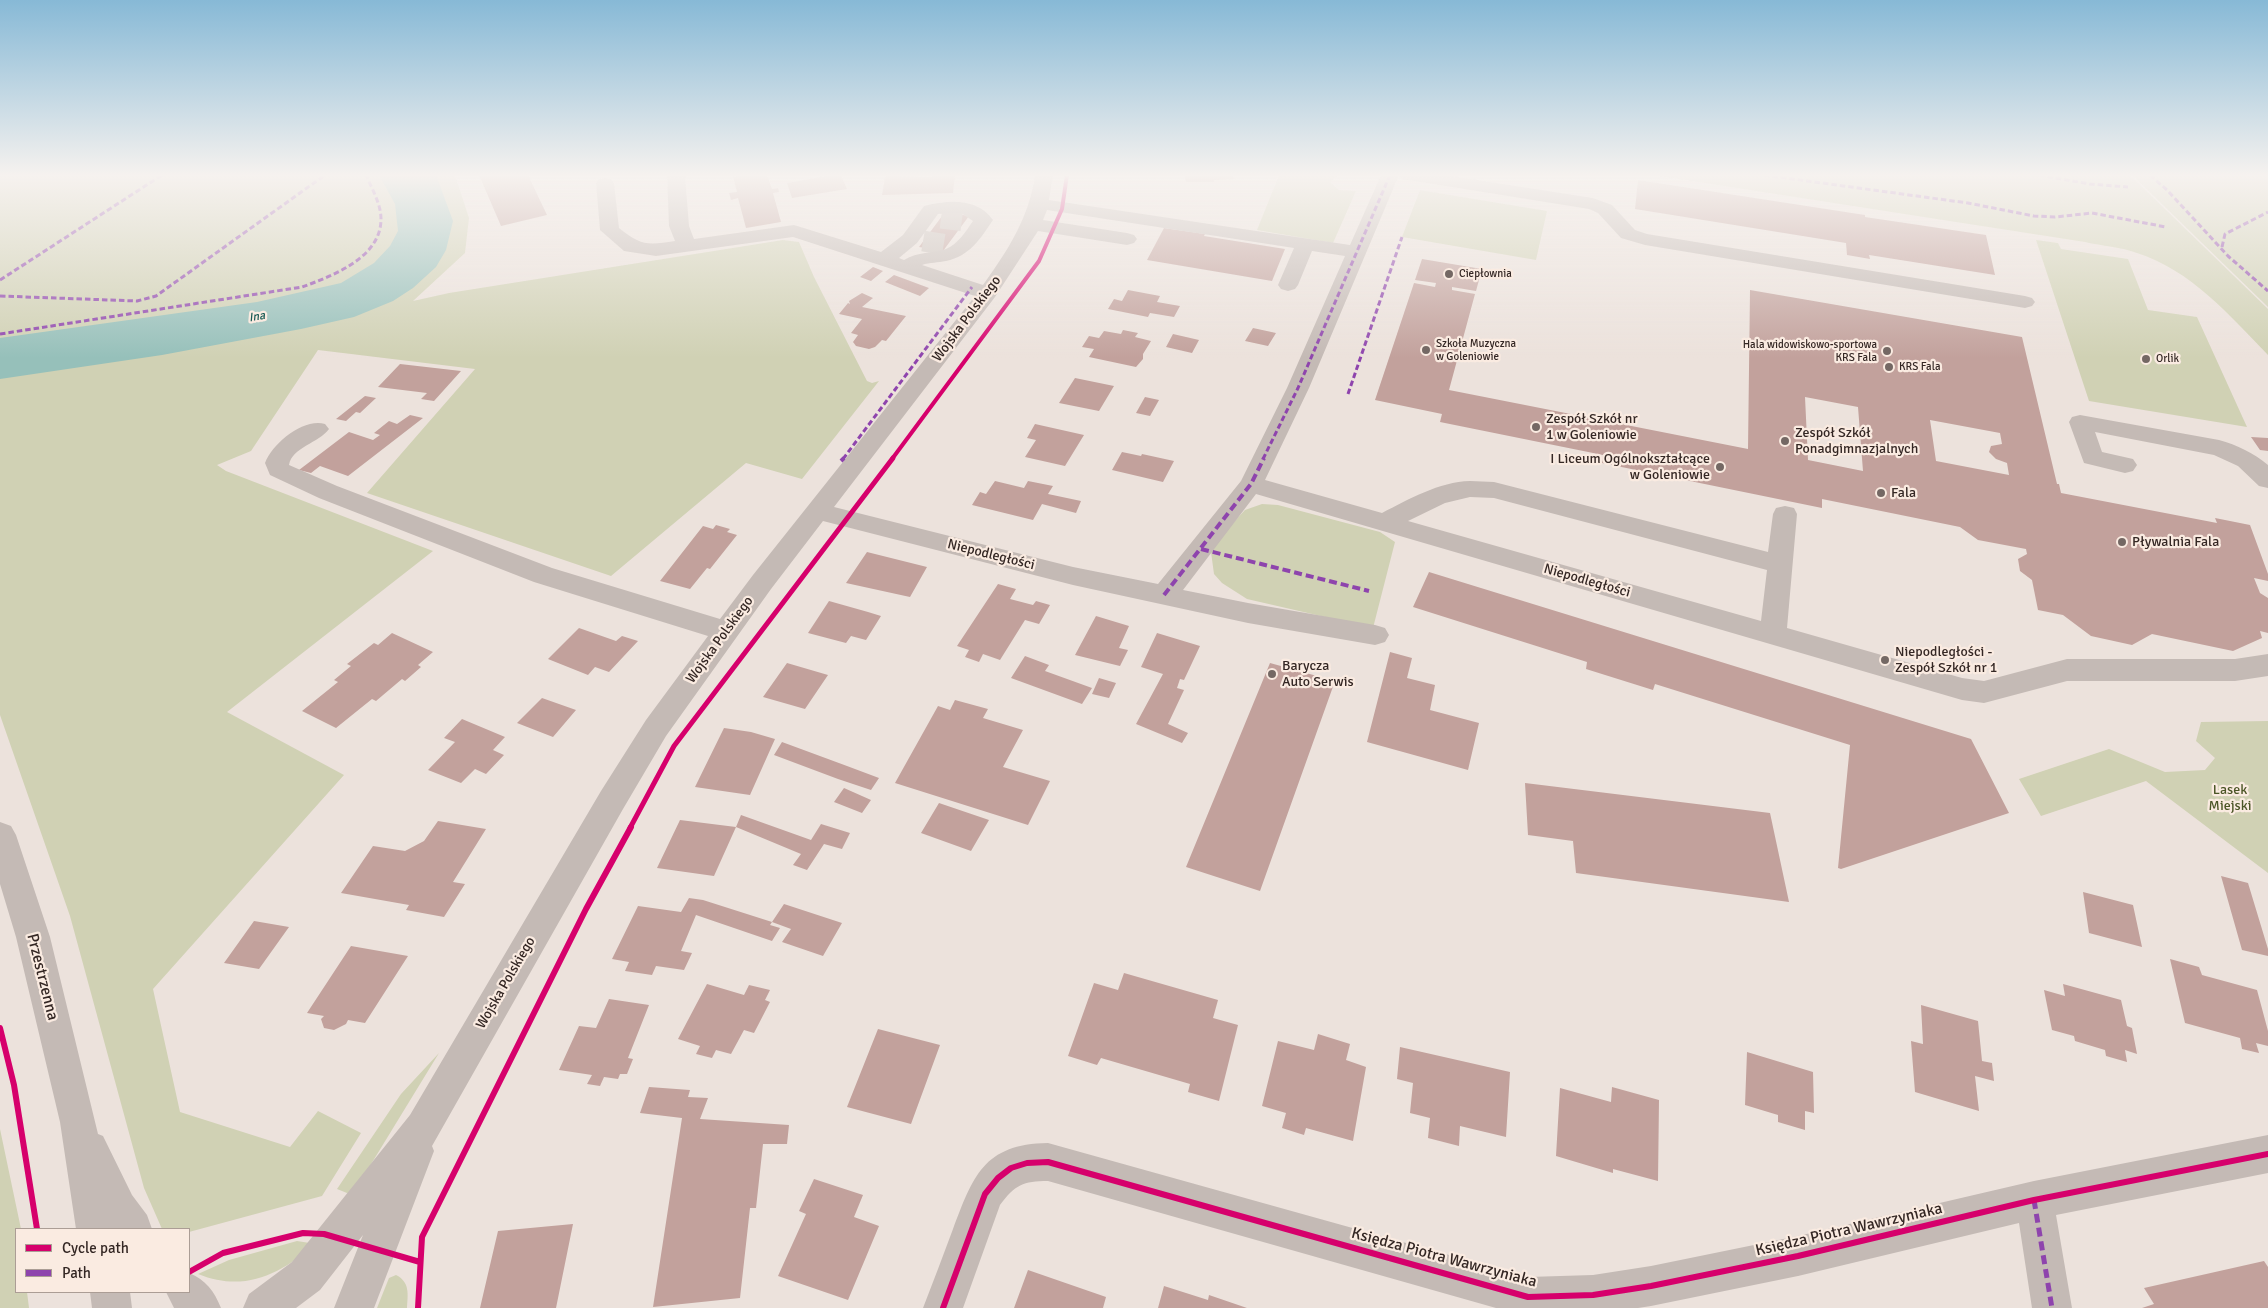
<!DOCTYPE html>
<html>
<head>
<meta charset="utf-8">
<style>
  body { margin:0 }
  #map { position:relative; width:2268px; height:1308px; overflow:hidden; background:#ece2dc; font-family:Signika,sans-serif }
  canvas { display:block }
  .legend { position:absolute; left:15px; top:1228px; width:175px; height:65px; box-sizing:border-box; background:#faebe1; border:1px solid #ab9d95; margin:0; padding:6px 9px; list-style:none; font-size:15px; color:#342724 }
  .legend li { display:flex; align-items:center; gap:10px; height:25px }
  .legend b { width:25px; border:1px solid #ab9d95 }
</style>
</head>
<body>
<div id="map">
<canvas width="2268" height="1308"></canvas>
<ul class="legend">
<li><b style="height:6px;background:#d6006c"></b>Cycle path</li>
<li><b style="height:6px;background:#8e44ad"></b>Path</li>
</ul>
</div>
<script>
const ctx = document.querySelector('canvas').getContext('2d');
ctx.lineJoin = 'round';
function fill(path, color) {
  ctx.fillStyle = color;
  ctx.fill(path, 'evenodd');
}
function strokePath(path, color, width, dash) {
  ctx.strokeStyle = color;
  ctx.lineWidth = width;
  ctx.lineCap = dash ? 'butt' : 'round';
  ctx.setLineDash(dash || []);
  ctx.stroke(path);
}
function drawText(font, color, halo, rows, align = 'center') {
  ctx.font = font + ' Signika,sans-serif';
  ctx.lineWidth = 4.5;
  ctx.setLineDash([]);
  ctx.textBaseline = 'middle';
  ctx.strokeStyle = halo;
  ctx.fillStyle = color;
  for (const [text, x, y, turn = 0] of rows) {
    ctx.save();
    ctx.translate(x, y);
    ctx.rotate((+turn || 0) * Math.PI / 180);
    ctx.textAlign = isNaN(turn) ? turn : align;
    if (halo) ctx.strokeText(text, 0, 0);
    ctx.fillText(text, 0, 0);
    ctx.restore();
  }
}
fill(new Path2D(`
  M0,175H455L469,218L465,253L413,301L449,293L783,240L799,242L814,277L867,381L872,383L879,381L802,479L746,463L611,576L367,493L475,369L318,350L251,451L217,465L226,471L433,551L227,712L344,775L153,989L180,1112L290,1147L318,1111L361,1133L322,1196L189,1232V1229H162L144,1188L70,916L0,715Z
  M1279,175H1338L1330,182L1339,190L1356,191L1333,243L1257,230Z
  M1653,175H2130L2268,309V355C2230,316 2191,270 2137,253C2121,247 2102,246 2085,242Z
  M2132,175H2268V307Z
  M1420,190L1547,211L1536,260L1402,237Z
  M2036,240L2058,243L2061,249L2128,259L2148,310L2197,317L2247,427L2089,401Z
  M1262,504L1278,505L1380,532L1395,542L1373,628L1247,599L1222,583L1214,574L1211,552L1217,540L1245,510Z
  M2268,721V873L2146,781L2041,816L2019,779L2109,749L2165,772L2205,770L2215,758L2196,741L2201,722Z
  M439,1053L354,1192L347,1193L337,1189L401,1094Z
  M0,1129L21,1229H16V1292H27L29,1308H0Z
  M297,1241L316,1244C280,1274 245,1293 198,1274L229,1260Z
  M396,1275C410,1282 408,1294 407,1308H377L389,1278Z`), '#d0d1b4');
fill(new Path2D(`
  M379,175H436L453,221L446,250L436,267L413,288L393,301L354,317L301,329L162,355L0,379V338L257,302L341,283L374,263L390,246L398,231L395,204Z`), '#96c0ba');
fill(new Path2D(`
  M479,175H528L547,215L501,226Z
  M741,175H767L772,189L778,188L779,192L773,193L781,222L746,228L738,198L731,200L729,193L737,192L733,177Z
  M831,175H841L847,189L792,198L787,183Z
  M1184,175H1232L1234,179L1214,180V182H1186Z
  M955,176L953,193L882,195L885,177Z
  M1638,180L1865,215V217L1986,235L1995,275L1869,255L1870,259L1847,255L1846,243L1635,209Z
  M945,212L969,216L943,251L919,247Z
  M1164,228L1205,234L1204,236L1285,249L1272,281L1147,260Z
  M1422,259L1482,269L1476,291L1452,287V290L1475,294L1449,390L1748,449L1750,290L2022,337L2057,484H2059L2061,493L2217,523L2215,518L2250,525L2268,574V581L2254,578L2260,593L2268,598V633L2260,631L2262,638L2233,651L2152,634L2132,645L2091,636L2063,615L2038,610L2032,580L2020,571L2018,559L2027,554L2026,549L1978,540L1960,527L1822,499V508L1602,463L1603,455L1440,422L1442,414L1375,400L1414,283L1435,287L1436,283L1415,280ZM1805,397L1858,407L1863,471L1808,460ZM1930,420L2000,433L2002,444L1991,446L1989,452L1996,459L2007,463L2009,475L1936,461Z
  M873,267L883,271L871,281L860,277Z
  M894,275L929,288L920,296L885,282Z
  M1128,290L1160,296L1157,302L1180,306L1174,317L1150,313L1148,317L1108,309L1114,299L1122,301Z
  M862,293L873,298L862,307L906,316L886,341L882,340L875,347L869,349L856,346L853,342L858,335L851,333L862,319L839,314L848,303L850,304L849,301Z
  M1253,328L1276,333L1268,346L1245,341Z
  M1123,330L1138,333L1135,337L1151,341L1143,354V359L1136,367L1089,357L1094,349L1082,347L1089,336L1099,338L1104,331L1121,334Z
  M1173,334L1199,340L1192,353L1166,347Z
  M400,364L461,371L434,401L421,399L427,393L378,387Z
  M1075,378L1114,386L1099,411L1059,403Z
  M365,396L376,398L360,413L356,412L346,421L336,419Z
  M1145,397L1159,400L1150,416L1136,413Z
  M410,415L423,418L348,476L320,466L311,473L299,470L349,432L373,440L380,435L374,433L389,421L397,424Z
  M1035,424L1084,435L1065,466L1025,457L1036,440L1027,438Z
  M2251,437L2268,438V451L2260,450Z
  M1122,452L1141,456L1142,454L1174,461L1163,482L1112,470Z
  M995,481L1024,488L1028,481L1053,486L1048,494L1081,501L1076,513L1042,504L1033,520L972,505L980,492L986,494Z
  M716,525L730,529L727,532L737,535L710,569L707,568L690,589L660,581L703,526L713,529Z
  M867,552L927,567L910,597L846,583Z
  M1429,572L1971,739L2009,813L1841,869L1838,868L1850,745L1655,684L1653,690L1586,669L1587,662L1413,607Z
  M998,584L1016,589L1010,599L1033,605L1036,601L1050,605L1039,624L1025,620L1000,660L983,654L979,662L965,657L969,650L957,646Z
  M829,601L868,612L881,616L866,640L851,636L846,643L808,633Z
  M1096,616L1129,626L1119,648L1128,650L1120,666L1075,655Z
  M579,628L616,641L622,636L638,641L609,672L595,667L588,675L548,659Z
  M392,633L433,652L418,665L421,667L405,681L402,679L376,701L372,699L336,728L302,711L338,682L334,680L351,666L347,664L374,643L378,645Z
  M1157,633L1200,646L1184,680L1180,679L1177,688L1184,690L1168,724L1188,733L1182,743L1136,724L1163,674L1141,667Z
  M1390,652L1412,658L1407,678L1435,685L1430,710L1479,723L1468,770L1367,742Z
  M1025,656L1049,665L1045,671L1092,688L1082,704L1011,678Z
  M787,663L828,675L805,709L763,697Z
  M1270,663L1335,681L1260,891L1186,867Z
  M1099,678L1116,683L1109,698L1092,694Z
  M542,698L576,710L553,737L517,723Z
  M955,700L988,709L983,718L1023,730L1003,767L1050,781L1028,825L895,783L938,706L950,710Z
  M462,719L505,737L493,750L504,755L486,774L475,769L461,783L428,770L455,742L444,738Z
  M724,728L751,732L775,739L750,795L695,787Z
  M782,742L847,766L879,778L871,790L838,779L774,755Z
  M1525,783L1770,813L1789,902L1576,873L1573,841L1528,835Z
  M844,788L871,800L862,813L834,802Z
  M939,803L989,820L971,851L921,833Z
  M741,815L811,840L821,824L850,833L842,849L824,844L807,870L793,865L801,854L736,827L714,876L657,868L680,820L736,827Z
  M438,821L486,829L453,882L465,884L444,917L406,910L409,905L341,893L373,846L405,851L424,841Z
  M2221,876L2248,883L2268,949V956L2242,950Z
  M2083,892L2133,905L2142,947L2089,933Z
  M689,898L703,900L772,922L770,925L780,928L772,941L696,915L681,951L692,953L684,970L656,966L652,975L625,971L629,962L612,959L638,906L681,912Z
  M784,904L842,923L823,956L782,942L791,929L772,922Z
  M254,921L289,927L259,969L224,963Z
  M351,946L408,956L365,1023L348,1020L346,1024L334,1030L324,1028L321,1019L324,1016L307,1013Z
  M2170,959L2199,967L2202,975L2257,990L2268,1031V1046L2256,1043L2259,1053L2242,1049L2240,1038L2185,1023Z
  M1124,973L1218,1000L1213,1018L1238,1025L1219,1101L1188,1092L1190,1084L1101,1058L1097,1065L1068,1056L1094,983L1118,990Z
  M707,984L744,995L749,985L770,990L765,1000L770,1002L754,1033L744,1030L731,1054L716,1050L712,1058L696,1054L700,1046L678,1039Z
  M2063,984L2121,1000L2127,1026L2132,1028L2137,1054L2125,1050L2127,1062L2106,1056L2105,1050L2075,1041L2074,1036L2052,1030L2044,990L2065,996Z
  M609,999L649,1005L628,1058L633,1059L627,1074H620L618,1079L604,1077L600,1086L587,1084L592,1075L559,1070L579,1026L596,1028Z
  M1921,1005L1978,1021L1982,1061L1992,1063L1994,1081L1975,1076L1979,1111L1915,1092L1911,1041L1923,1044Z
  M878,1029L940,1045L911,1124L847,1107Z
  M1318,1034L1350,1044L1346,1060L1366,1067L1353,1141L1306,1128L1304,1135L1282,1128L1286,1113L1262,1106L1278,1041L1314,1050Z
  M1400,1047L1510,1072L1506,1137L1460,1126L1459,1146L1428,1138L1430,1118L1410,1113L1413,1083L1397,1079Z
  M1747,1052L1813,1072L1814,1113L1805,1111V1130L1778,1122V1115L1745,1105Z
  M649,1087L690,1090L688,1097L708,1098L700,1119L789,1125L787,1144H763L756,1208H750L740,1298L653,1307L682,1118L640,1113Z
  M1612,1087L1659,1100L1658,1181L1613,1169V1173L1556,1156L1560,1088L1611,1102Z
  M814,1179L863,1195L854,1217L879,1226L848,1300L778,1276L806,1214L799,1211Z
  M573,1224L556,1308H480L498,1231Z
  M2264,1261L2268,1267V1308H2142L2154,1304L2144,1288Z
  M1028,1270L1106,1297L1103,1308H1014Z
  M1164,1286L1208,1300L1209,1295L1247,1308H1158Z`), '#c2a19c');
strokePath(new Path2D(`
  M941,218L965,221
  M923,241L947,245`), '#c7bdb7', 21, [21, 11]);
fill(new Path2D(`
  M667,175H685L689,226L694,239L794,225L881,252L903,235L924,206C948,200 977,197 993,220C980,239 970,256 946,261C938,263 930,262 922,265L983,285C1008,250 1029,218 1035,175H1053L1049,200L1350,245L1381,175H1399L1309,388L1265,480L1382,513C1409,499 1439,482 1470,481C1478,481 1486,482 1494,482L1768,552L1773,514L1776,508L1785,506L1794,508L1797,514L1787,628L1962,678L1984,681L2067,659H2235L2268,654V676L2235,681H2067L1984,703L1962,700L1256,494L1183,590L1248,603L1375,625L1385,628L1389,635L1385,642L1375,645L1248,623L1073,585L823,521L771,589L666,736L623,809L432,1146L434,1151L374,1308H334L363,1235L320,1290L296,1308H243L249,1294L292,1262L410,1115L601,791L646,720L708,636L534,582L319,498L270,475L265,463C273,443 303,418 325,424L329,429C319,443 292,447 289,465L337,486L552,568L720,619L753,575L975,296L793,237L656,256L624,251L600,230L596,183L599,179L605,178L611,179L614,183L619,228C641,246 648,245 675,241L669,226ZM1047,210L1294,248L1278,285L1281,289L1288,291L1295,289L1298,285L1312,251L1345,256L1287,388L1241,481L1158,584L1073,567L834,507L995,297L1038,231L1127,245L1134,243L1137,239L1134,235L1127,233L1043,220ZM952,213H961L973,221C966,231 958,244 946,249C932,254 918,251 904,260L899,258L917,243L938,214ZM1470,497L1494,498L1767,570L1761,621L1408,521L1445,503Z
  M1399,175H1445L1593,198L1612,205L1635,230L1647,234L2025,296L2032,298L2035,302L2032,306L2025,308L1645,245L1621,238L1598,213L1589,209L1408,180L1402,179Z
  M2080,415L2219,440C2237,445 2254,453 2268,465V488L2259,486L2238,466L2214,455L2095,432L2102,452L2133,459L2137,465L2133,471L2125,473L2084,463L2069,422L2072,417Z
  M0,822L11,826L16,835L50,937L98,1134L103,1136L132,1195L147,1215L152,1229H76L60,1122L16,937L0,884Z
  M2268,1135V1173L2056,1215L2072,1308H2032L2019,1223L1798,1276L1651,1306L1638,1308H1496L1048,1181C1023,1181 1015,1185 1000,1205L963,1308H923C933,1282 943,1256 953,1229C973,1177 983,1144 1048,1143L1528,1277L1593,1275L1651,1266L1798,1236L2034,1181Z
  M189,1273C206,1280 214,1291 221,1308H174L166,1292H189Z
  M90,1292H130L132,1308H92Z`), '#c4bab5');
strokePath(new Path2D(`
  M1764,175L1968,203L2034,216L2055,217L2092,213L2166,227
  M2039,175L2090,184L2128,187
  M2150,175L2167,190L2228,256L2268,291
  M2222,247L2225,234L2268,212
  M0,280L162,175
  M0,296L137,301L156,296L325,175
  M0,334L302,287C332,276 381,258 381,219C381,204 372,189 366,175
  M1348,394L1402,237
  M843,459L972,287
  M1263,459L1298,388L1390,175`), '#8e44ad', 3, [5.5, 3]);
strokePath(new Path2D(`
  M841,461L844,458
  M1201,549L1369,591
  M1164,595L1251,484L1264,458`), '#8e44ad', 4, [8, 4]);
strokePath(new Path2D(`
  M2034,1200L2052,1308`), '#8e44ad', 5, [9, 5]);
strokePath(new Path2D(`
  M892,459L1039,261L1062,209L1067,175`), '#d6006c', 4);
strokePath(new Path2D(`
  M630,828L674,746L893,458`), '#d6006c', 5);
strokePath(new Path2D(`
  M0,1028L14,1085L37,1229
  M189,1272L223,1253L303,1233L324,1234L420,1262
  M418,1308L422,1237L586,909L631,827
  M943,1308L985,1194L998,1178L1011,1168L1027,1163L1048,1162L1528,1297L1593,1295L1651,1286L1798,1256L2034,1200L2268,1154`), '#d6006c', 6);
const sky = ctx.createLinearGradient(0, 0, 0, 358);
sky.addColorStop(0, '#87b9d6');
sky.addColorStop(0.49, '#f6f2ef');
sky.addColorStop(1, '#f6f2ef00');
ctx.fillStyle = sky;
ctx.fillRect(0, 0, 2268, 358);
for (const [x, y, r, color] of [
  [1449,274,5,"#746864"],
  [1426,350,5,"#746864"],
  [1887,351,5,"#746864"],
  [2146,359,5,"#746864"],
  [1889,367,5,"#746864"],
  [1536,427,5,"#746864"],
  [1785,441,5,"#746864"],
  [1720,467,5,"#746864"],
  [1881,493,5,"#746864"],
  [2122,542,5,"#746864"],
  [1885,660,5,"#746864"],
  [1272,674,5,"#746864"]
]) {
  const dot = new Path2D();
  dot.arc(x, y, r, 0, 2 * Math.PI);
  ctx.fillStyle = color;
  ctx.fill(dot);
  strokePath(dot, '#faebe1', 2);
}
drawText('11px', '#342724', '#faebe1', [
  ["Ciepłownia",1459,274],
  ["Szkoła Muzyczna",1436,344],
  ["w Goleniowie",1436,357],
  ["Hala widowiskowo-sportowa",1877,345,"right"],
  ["KRS Fala",1877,358,"right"],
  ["Orlik",2156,359],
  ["KRS Fala",1899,367]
], 'left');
drawText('italic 12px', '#165953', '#faebe1', [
  ["Ina",257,317,-9]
]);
drawText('14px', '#342724', '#faebe1', [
  ["Wojska Polskiego",967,319,-53],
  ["Niepodległości",991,555,14],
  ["Niepodległości",1587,581,16],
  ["Wojska Polskiego",720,640,-54],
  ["Wojska Polskiego",506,983,-60]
]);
drawText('14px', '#342724', '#faebe1', [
  ["Zespół Szkół nr",1546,419],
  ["1 w Goleniowie",1546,435],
  ["Zespół Szkół",1795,433],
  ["Ponadgimnazjalnych",1795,449],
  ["I Liceum Ogólnokształcące",1710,459,"right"],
  ["w Goleniowie",1710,475,"right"],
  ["Fala",1891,493],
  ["Pływalnia Fala",2132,542],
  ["Niepodległości -",1895,652],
  ["Zespół Szkół nr 1",1895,668],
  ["Barycza",1282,666],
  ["Auto Serwis",1282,682]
], 'left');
drawText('14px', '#4b5526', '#faebe1', [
  ["Lasek",2230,790],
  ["Miejski",2230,806]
]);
drawText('16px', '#342724', '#faebe1', [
  ["Przestrzenna",42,977,76],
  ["Księdza Piotra Wawrzyniaka",1849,1230,-13],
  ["Księdza Piotra Wawrzyniaka",1444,1258,15]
]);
</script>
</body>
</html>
